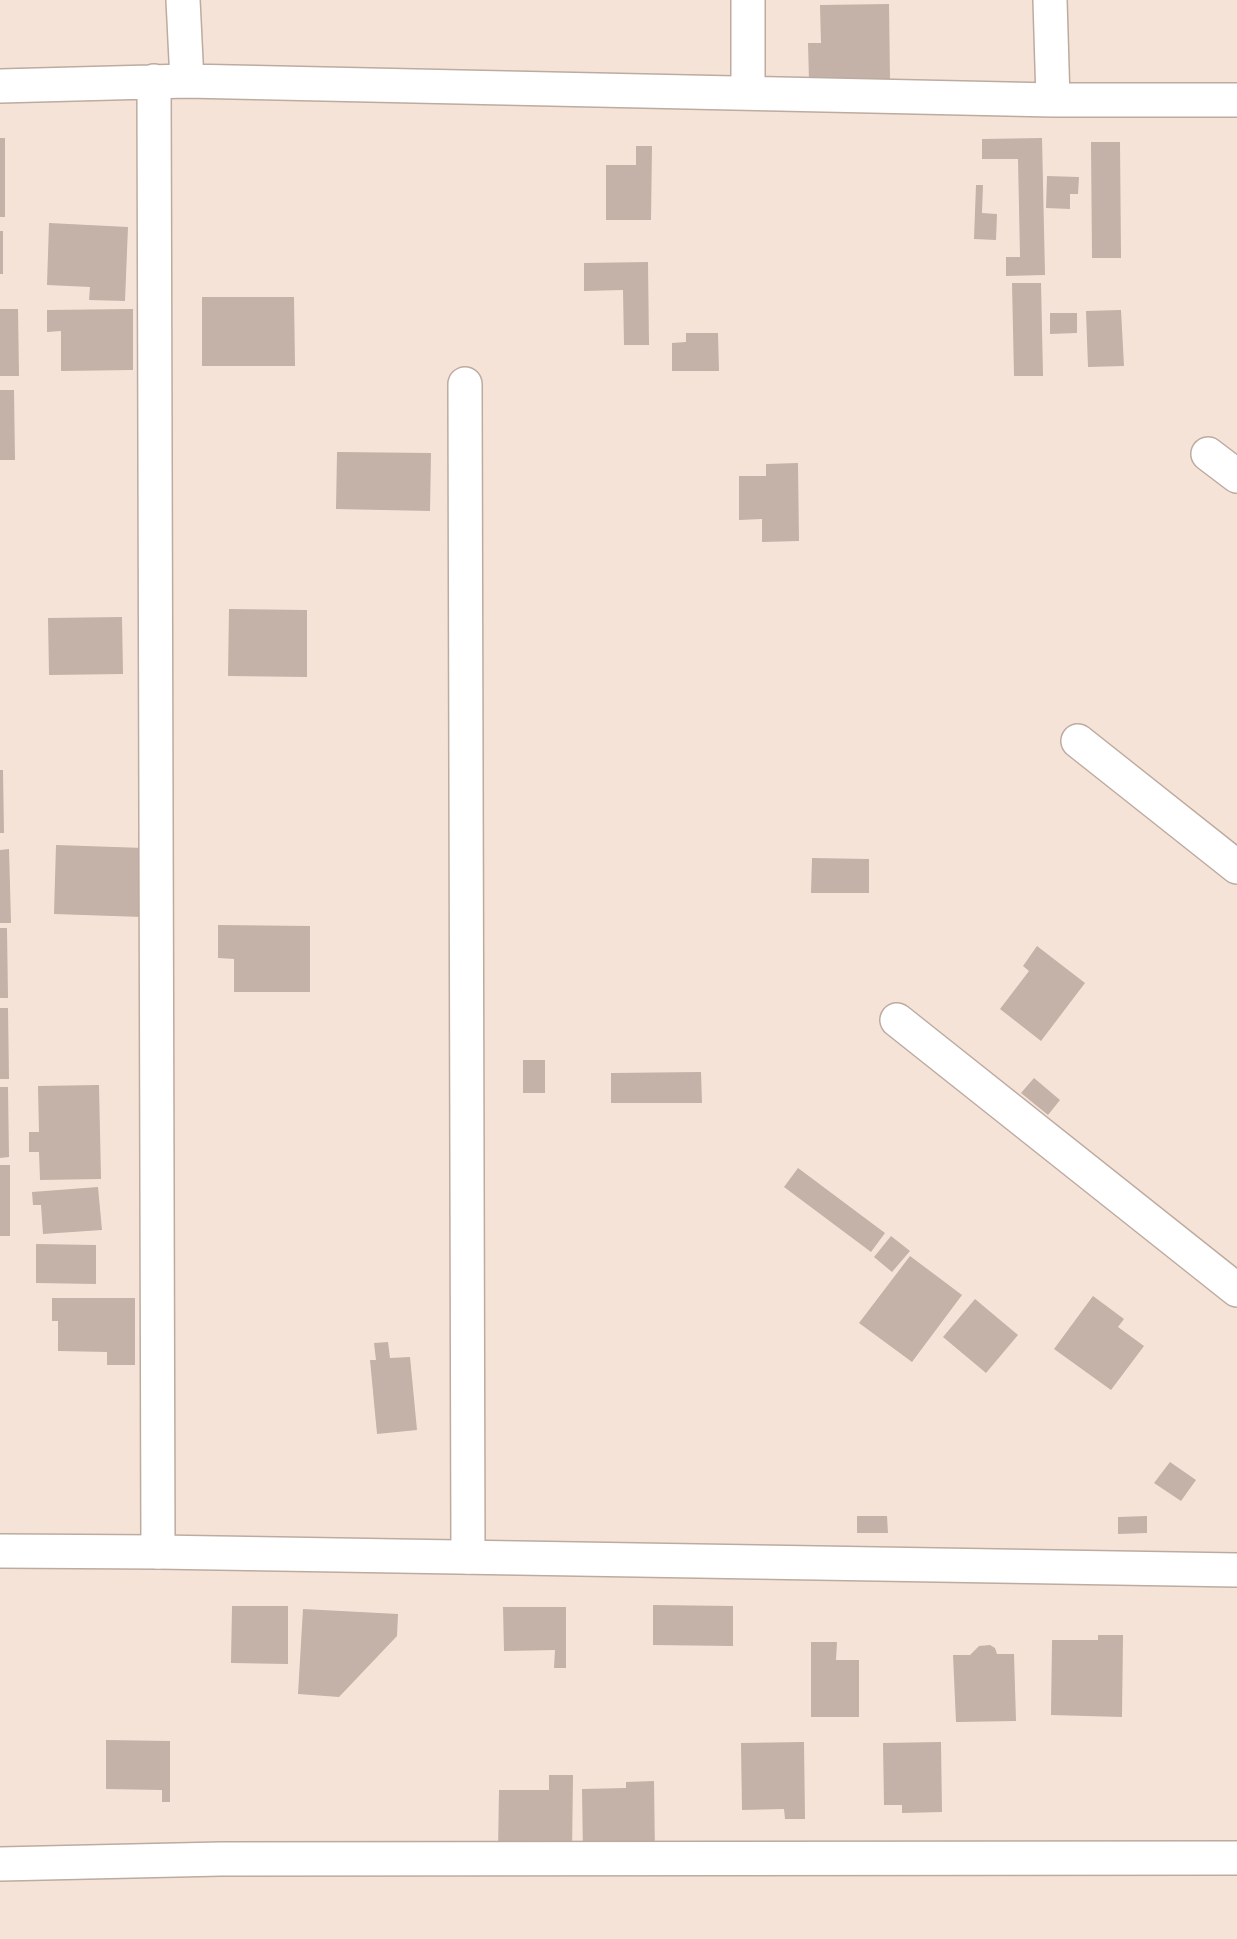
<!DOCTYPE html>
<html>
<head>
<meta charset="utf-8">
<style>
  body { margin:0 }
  canvas { display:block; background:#f6e3d8 }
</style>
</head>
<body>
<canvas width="1237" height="1939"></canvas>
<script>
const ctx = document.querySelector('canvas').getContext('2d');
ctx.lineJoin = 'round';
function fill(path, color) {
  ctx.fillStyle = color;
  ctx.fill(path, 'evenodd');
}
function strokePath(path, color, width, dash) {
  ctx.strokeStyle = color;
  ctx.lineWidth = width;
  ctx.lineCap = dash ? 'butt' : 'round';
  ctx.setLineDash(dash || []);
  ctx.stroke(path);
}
fill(new Path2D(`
  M889,4L890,80L809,81L808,43H821L820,5Z
  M0,138H5V217H0Z
  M1042,138L1045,275L1006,276V257H1020L1018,159H982V139Z
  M1091,142H1120L1121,258H1092Z
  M636,146H652L651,220H606V165H636Z
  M1047,176L1079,177L1078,194H1070V209L1046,208Z
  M976,185H983L982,213L997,214L996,240L974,239Z
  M49,223L128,227L125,301L89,300L90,287L47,285Z
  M0,231H3V274H0Z
  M648,262L649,345H624L623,290L584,291V263Z
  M1012,283H1041L1043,376H1014Z
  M202,297H294L295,366H202Z
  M0,309H18L19,376H0Z
  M133,309V370L61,371V331L47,332V310Z
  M1121,310L1124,366L1088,367L1086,311Z
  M1050,313H1077V333L1050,334Z
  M686,333H718L719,371H672V343L686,342Z
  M0,390H14L15,460H0Z
  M337,452L431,453L430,511L336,509Z
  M798,463L799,541L762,542V519L739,520V476H766V464Z
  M229,609L307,610V677L228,676Z
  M122,617L123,674L49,675L48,618Z
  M0,770H3L4,833H0Z
  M56,845L144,848L142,917L54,914Z
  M9,849L11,923H0V850Z
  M812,858L869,859V893H811Z
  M218,925L310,926V992H234V959L218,958Z
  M0,928H7L8,998H0Z
  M1037,946L1085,983L1041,1041L1000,1009L1029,971L1023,966Z
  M0,1008H8L9,1079H0Z
  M523,1060H545V1093H523Z
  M701,1072L702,1103H611V1073Z
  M1034,1078L1060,1100L1048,1115L1021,1093Z
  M99,1085L101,1179L40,1180L39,1152H29V1132H39L38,1086Z
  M0,1087H8L9,1157L0,1158Z
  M0,1165H10V1236H0Z
  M798,1168L885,1233L871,1252L784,1187Z
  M98,1187L102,1230L43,1234L41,1205H33L32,1192Z
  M891,1236L910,1251L892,1272L874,1257Z
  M36,1244L96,1245V1284L36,1283Z
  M910,1256L962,1295L912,1362L859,1323Z
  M1093,1296L1124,1319L1118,1327L1144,1346L1111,1390L1054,1349Z
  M52,1298H135V1365H107V1352L58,1351V1321H52Z
  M975,1299L1018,1335L986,1373L943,1337Z
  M388,1342L390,1358L410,1357L417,1430L377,1434L370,1360H376L374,1343Z
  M1170,1462L1196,1480L1181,1501L1154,1483Z
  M857,1516H887L888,1533H857Z
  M1147,1516V1533L1118,1534V1517Z
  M653,1605L733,1606V1646L653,1645Z
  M232,1606H288V1664L231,1663Z
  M503,1607H566V1668H554L555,1650L504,1651Z
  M303,1609L398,1614L397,1636L339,1697L298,1694Z
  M1098,1635H1123L1122,1717L1051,1715L1052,1640H1098Z
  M811,1642H837L836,1660H859V1717H811Z
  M990,1645L995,1648L997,1654H1014L1016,1721L956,1722L953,1655H970L979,1646Z
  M106,1740L170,1741V1802H162V1790L106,1789Z
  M804,1742L805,1819H785L784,1809L742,1810L741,1743Z
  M941,1742L942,1812L902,1813V1805H884L883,1743Z
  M549,1775H573L572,1854L498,1853L499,1790H549Z
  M654,1781L655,1855L583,1856L582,1789L626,1788V1782Z`), '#c4b1a7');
const minor = new Path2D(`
  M183,0L187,81
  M1050,0L1053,100
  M154,81L158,1552
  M0,86L187,81L1053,100H1237
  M748,93V0
  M465,384L468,1557
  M1208,454L1237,476
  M1078,741L1237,867
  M897,1020L1237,1290
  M0,1864L221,1859L1237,1858`);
const tertiary = new Path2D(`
  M0,1551L158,1552L1237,1570`);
strokePath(minor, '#bdaba0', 36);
strokePath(tertiary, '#bdaba0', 36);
strokePath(minor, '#fff', 33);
strokePath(tertiary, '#fff', 33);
</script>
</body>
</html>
